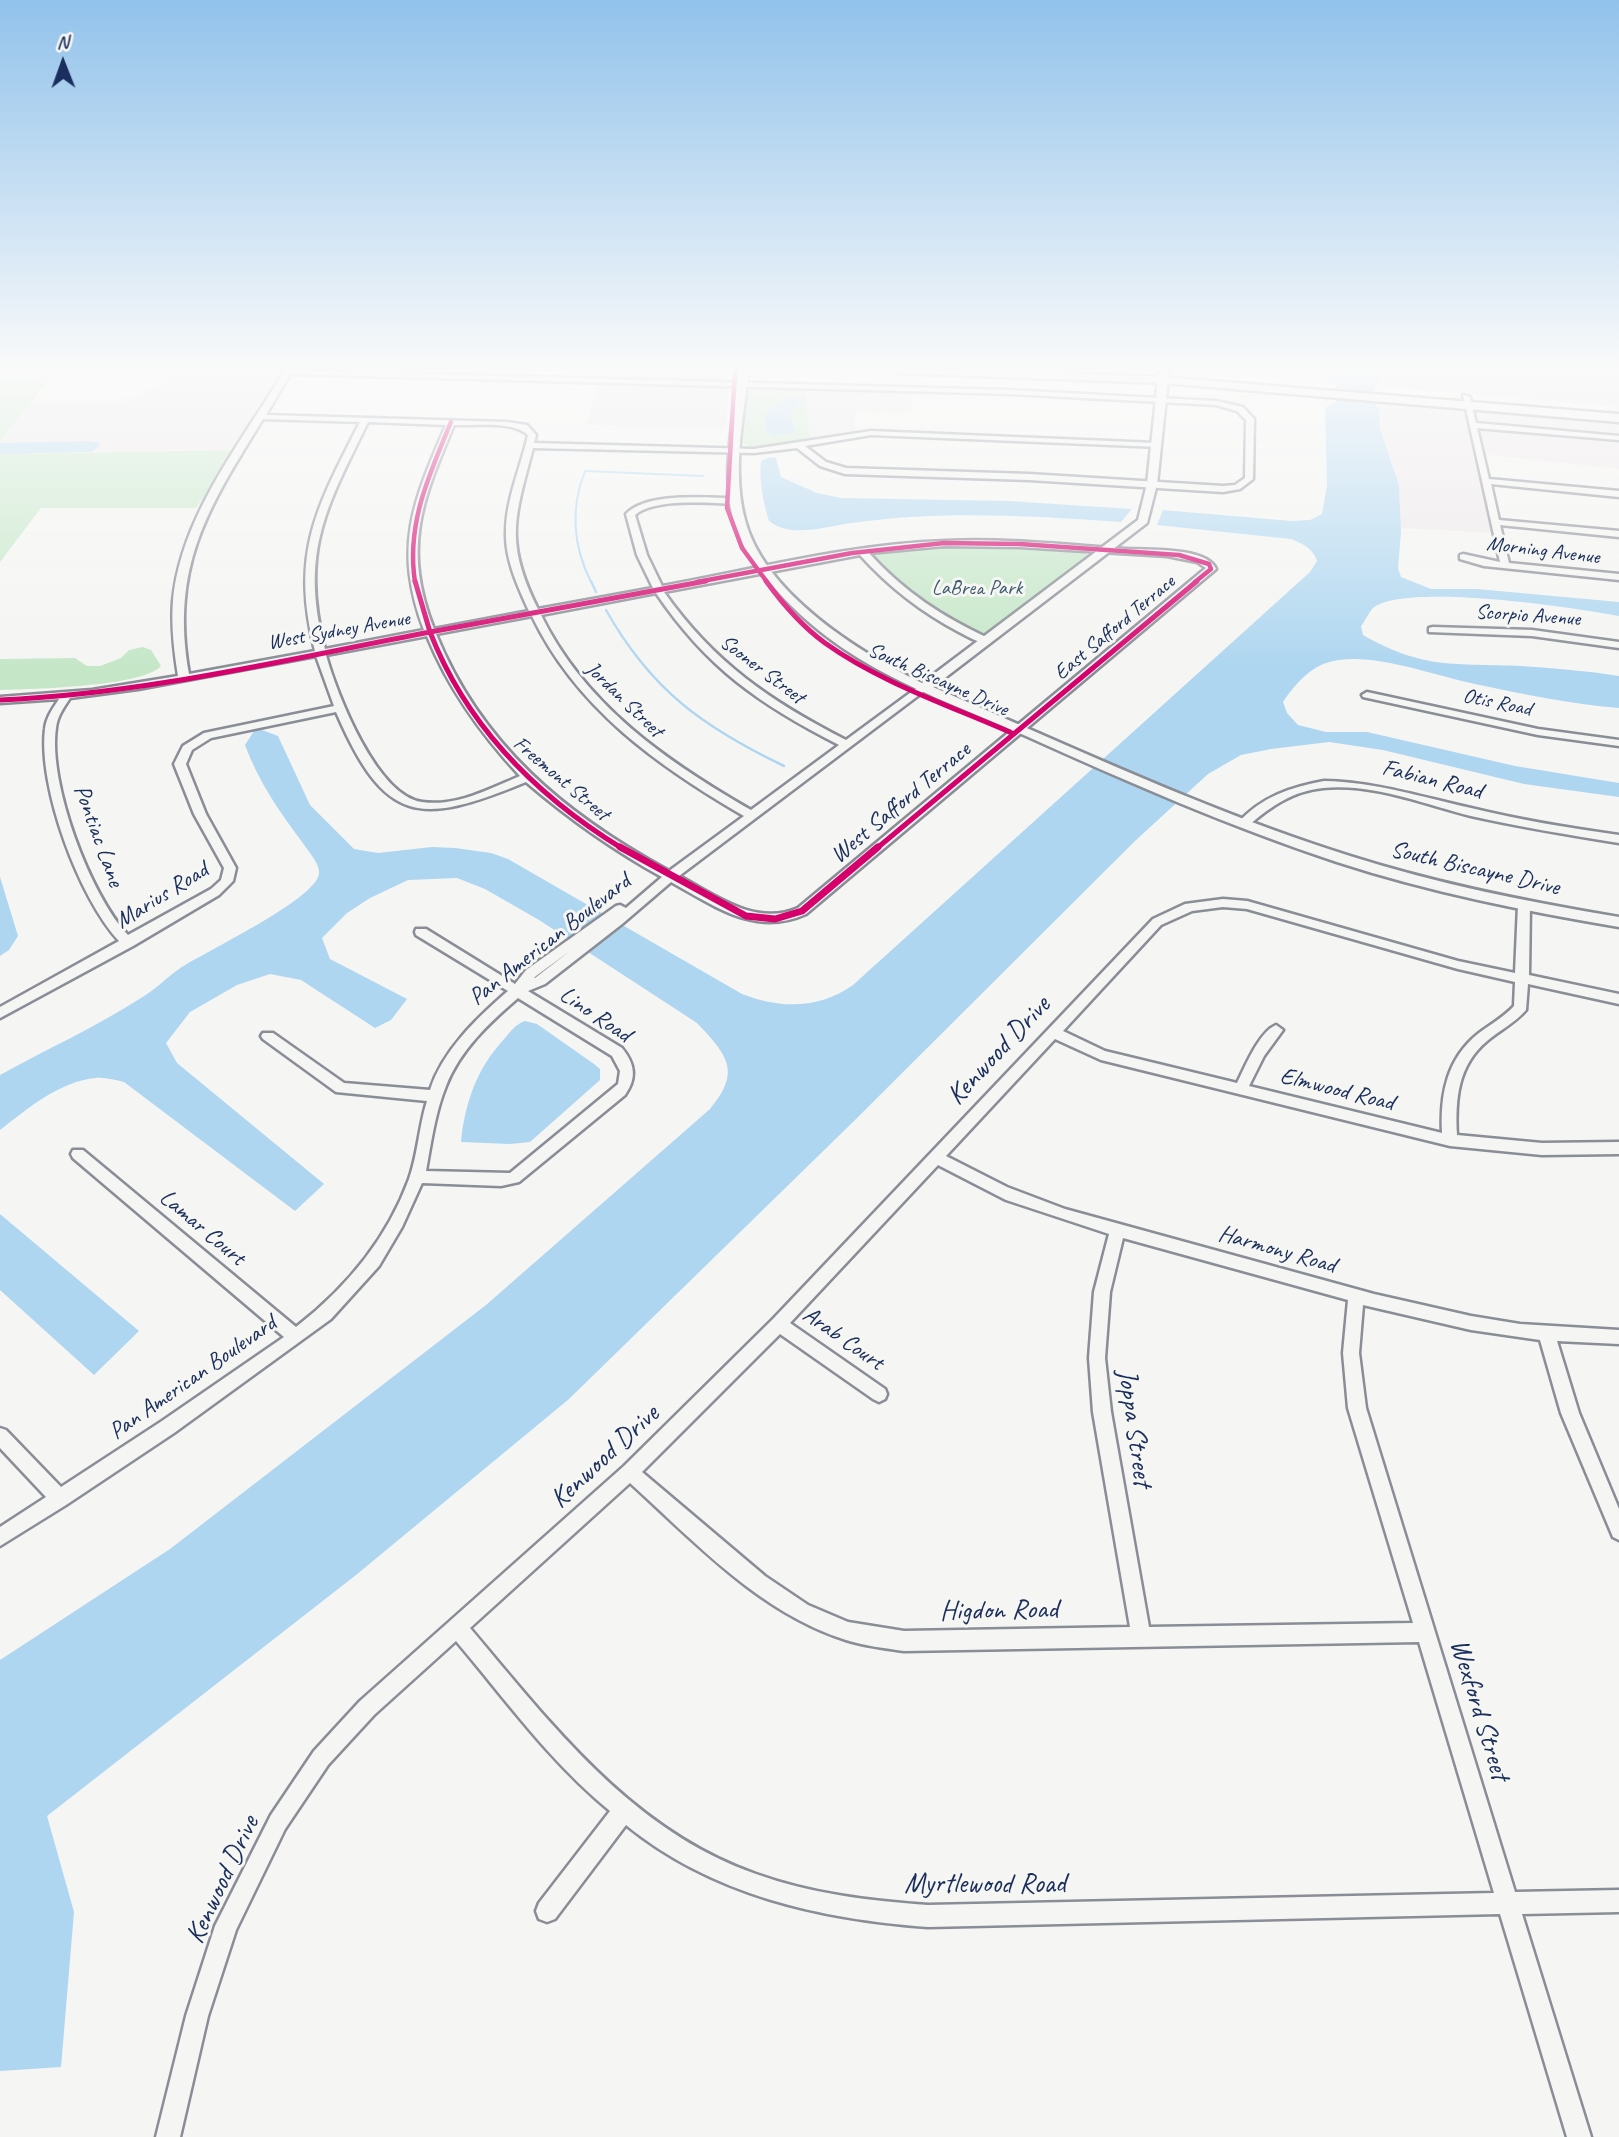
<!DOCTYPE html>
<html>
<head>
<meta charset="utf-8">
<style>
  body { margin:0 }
  #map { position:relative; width:1619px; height:2137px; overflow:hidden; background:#f5f5f3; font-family:Caveat,sans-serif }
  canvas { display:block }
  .north { position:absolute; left:28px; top:28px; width:70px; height:70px; -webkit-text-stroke:5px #f6f6f2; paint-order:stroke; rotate:359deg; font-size:19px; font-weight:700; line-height:28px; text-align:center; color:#1b2f5e }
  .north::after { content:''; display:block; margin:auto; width:24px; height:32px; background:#1b2f5e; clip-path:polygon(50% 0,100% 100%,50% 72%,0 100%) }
</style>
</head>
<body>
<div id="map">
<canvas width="1619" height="2137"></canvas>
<div class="north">N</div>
</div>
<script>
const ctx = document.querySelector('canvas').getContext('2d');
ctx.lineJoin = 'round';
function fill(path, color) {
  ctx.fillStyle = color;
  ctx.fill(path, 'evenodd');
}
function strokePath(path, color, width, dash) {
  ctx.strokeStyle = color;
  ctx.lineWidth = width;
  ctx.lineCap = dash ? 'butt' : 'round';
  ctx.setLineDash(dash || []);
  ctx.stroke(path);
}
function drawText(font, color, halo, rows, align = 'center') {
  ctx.font = font + ' Caveat,sans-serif';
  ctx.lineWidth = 6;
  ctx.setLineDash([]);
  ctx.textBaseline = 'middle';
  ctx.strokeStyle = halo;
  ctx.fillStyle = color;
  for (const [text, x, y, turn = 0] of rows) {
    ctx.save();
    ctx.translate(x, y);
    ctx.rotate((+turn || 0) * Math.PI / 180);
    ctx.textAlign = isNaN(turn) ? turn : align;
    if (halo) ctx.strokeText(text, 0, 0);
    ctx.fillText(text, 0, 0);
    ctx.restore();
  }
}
fill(new Path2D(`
  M171,370H285L259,417L235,450L91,452L99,447L50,443H0L31,403H119L158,386Z
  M608,370H675L730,371L729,382L605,379Z
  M1179,370H1336V383L1293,379Z
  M1386,370H1545L1584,374L1619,370V407L1376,386Z
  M597,383L729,385L726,428L587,425Z
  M806,388L912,390L911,413L855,412V432L815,439L809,435Z
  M1374,403L1465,410L1493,533L1400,528L1399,485L1380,429L1379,409Z
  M1473,411L1619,423V437L1476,424Z
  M1476,428L1619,440V469L1482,454Z`), '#eee8ec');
fill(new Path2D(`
  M0,370H57L0,442Z
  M763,387L806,388L809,435L815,439C799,444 756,455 743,443L747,394L753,388Z
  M235,450L196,508H41L0,562V454Z
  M920,546L1081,551L1092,557L983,636L948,621L897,586L871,556L875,552Z
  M143,647L151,650L161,666C142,687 31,689 0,690V659L75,658L87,666H100L121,658L129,650Z`), '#c5e7c8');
fill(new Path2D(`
  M1336,370H1388L1376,384L1373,401L1379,409L1380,429L1399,485L1401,533L1398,568L1401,577L1431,589H1477L1619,602V616C1578,608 1404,582 1373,608C1369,612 1365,621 1361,626L1363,635C1424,670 1455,663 1521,666C1554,668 1587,671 1619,676V708C1570,704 1523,694 1475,684C1434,676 1367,649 1326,663C1308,669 1293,687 1283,702L1287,713L1298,725L1326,732H1367L1515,766L1619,783V797L1524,784L1383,750L1329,742L1271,749L1241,755L1208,774L1135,841L854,1121L569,1399L356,1575L47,1816L74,1912L61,2067L0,2071V1660L170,1549L486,1305L710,1109C742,1071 727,1055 697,1023L539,920L485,889L457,878L408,880L370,898L347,913L322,938L330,959L407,999L391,1020L375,1028L301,980L270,974L237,985L190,1012L166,1043L177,1063L324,1184L295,1211L124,1082C115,1080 105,1077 96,1078C60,1081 27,1109 0,1130V1075C47,1049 96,1027 141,998C155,990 166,978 179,969C204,952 315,900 319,874C320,864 310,854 305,846C281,814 259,783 245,745L254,731L262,730L278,736L310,805L354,849L378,853L432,847L455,848L491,853L508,859L742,994C781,1009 819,1009 853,985L1310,572L1317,561C1313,548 1303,544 1291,539L1157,525L1163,510L1292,521L1310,520L1322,514L1327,485L1325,408L1336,402Z
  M786,397L798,399L799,404L790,414L795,430L791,433L772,436L765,428V415Z
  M89,441L97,442L100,446L91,452L0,454V443Z
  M770,457L776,458L781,477L817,493L841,498L1009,501L1132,509L1121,522C1033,516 941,510 852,523C826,526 792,539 769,521C763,501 759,482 761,461Z
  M0,877L18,936L9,950L0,956Z
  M525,1021L537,1024L594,1064L600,1069V1080L530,1142L510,1144L461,1142C465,1102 477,1068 505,1038C511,1031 516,1024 525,1021Z
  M0,1214L139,1331L94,1375L0,1290Z`), '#aed6f0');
strokePath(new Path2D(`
  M591,582C573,546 570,509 585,471L703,476`), '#aed6f0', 2);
strokePath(new Path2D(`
  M591,581L596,592
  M606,610C651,690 703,727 784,766`), '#aed6f0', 2.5);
const minor = new Path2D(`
  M285,370L1010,390L1216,401L1243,407L1254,419L1253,479L1240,489L1223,492L1029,480L845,474L820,466L797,448L754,453L533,448C515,517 504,541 538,609L653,588L637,555L626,514C647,492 705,498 734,498L738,501L734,504C708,503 655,498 635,515L647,555L662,586C756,569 850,544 945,541C1006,538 1066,545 1126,549C1147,550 1207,547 1216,569L806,914C755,937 715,906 671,882L622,924L545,984L528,991L622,1048C635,1064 637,1078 625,1095L519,1182L501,1186L422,1183L402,1227L379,1266L331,1319L174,1433L66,1505L0,1546V1527L46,1497L0,1448V1428L6,1430L61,1487L162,1421L284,1337L73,1158L71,1154L73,1150H83L296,1327C346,1288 387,1239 409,1179C418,1154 419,1126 427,1101L336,1092L263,1039L261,1036L263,1033H273L344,1083L430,1090C443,1050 477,1018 508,991L416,935L415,932L416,929H426L515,984L526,970L616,906L620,905L626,908L662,877C613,850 568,818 526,782C419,826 385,825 336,712L211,738L192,750L186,764L206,814L236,868L233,881L219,895L133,946L0,1018V1007L119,941C79,898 38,787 45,729C46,718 53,708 59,699L0,703V697L92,690L178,676C174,651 171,626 173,601C181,515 243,440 285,370ZM290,374L1010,394L1216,405L1237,411L1246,420L1245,478L1235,485L1223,486L1029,474L846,468L826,462L805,446L871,435L1159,447L1160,445L1156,443L871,431L754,449L534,443L536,435L527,425L507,422L266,415ZM263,419L360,422C317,507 290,552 315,651L189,674C170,566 208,508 263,419ZM368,422L446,425C413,502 393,547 424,630L325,649C299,552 327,506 368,422ZM454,425C475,426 512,420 528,435C521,467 506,499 506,532C505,559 518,587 529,611L434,629C402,547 422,501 454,425ZM944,546L1020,547L1167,556L1197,562L1206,568L798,908C755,927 715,895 679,876L927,689L922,686L918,687L846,740C770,701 714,663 664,592L860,555C889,587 921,612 959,632C969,637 979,644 990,643V639C943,617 904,592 869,553ZM656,593C707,668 759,704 839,745L751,810C666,761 585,705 541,615ZM532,616C576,708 658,766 744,816L669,871C566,815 481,745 436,634ZM427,636C449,690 481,734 520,776C489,789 456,807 422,802C377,796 337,695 326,655ZM316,656L334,706L204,733L183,746L174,764L194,814L224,868L221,880L211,889L128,935C90,895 48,783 56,728C57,717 64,707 70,698L138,689ZM570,951L535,978H534L536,976ZM518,998L612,1056L620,1071L618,1084L510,1173L426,1171C431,1143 435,1113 446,1086C460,1050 489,1023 518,998Z
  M1463,395L1470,397L1476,423L1619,436V440L1477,428L1489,479L1619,491V497L1491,484L1499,520L1619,531V537L1500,525L1509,563L1619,574V580L1484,566L1460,559V555L1463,554L1500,562Z
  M1433,627L1532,630L1619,642V648L1532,636L1429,632V628Z
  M1367,692L1538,729L1619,740V746L1538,735L1363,697L1362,695Z
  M1324,781C1375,782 1422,797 1471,808C1520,820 1569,828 1619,835V843C1569,835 1520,827 1471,816C1423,804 1373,783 1323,788C1293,791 1271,806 1248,826H1240L1238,823C1261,797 1291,787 1324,781Z
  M1223,899L1247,901L1458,961L1515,973L1518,905L1524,901L1530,905L1529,975L1619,994V1004L1528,984L1526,1010C1515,1023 1500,1030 1487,1041C1458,1065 1455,1099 1457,1135L1542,1143L1619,1142V1154L1542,1155L1450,1146L1101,1060L1055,1039L946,1156L1007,1187L1065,1209L1374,1294L1471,1316L1520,1324L1619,1330V1344L1557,1341L1579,1413L1619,1509V1540L1613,1537L1561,1413L1540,1340L1471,1330L1363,1305L1359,1353L1366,1408L1515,1892L1619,1890V1912L1522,1914L1591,2137H1567L1500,1914L928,1927C820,1919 712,1895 626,1825L555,1919L547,1922L539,1919L536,1911L539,1903L610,1811C551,1763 505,1699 456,1641L374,1715L328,1765L285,1829L236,1930L208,2016L180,2137H156L186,2016L215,1926L271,1815L314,1751L360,1701L624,1466L773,1319L1153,919L1185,904ZM1223,907L1247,909L1458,969L1515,982L1514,1006C1504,1017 1491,1024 1479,1033C1447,1058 1440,1094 1442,1133L1249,1086L1264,1056L1283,1030L1276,1025C1259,1032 1245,1067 1237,1083L1105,1051L1063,1031L1161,925L1192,911ZM938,1165L1006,1200L1109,1234L1094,1292L1089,1358L1093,1412L1130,1627L904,1631L848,1622L808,1605L765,1576L642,1472L780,1334L873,1399L879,1402L885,1399L887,1394L885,1389L790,1323ZM1123,1238L1348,1300L1343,1353L1348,1408L1413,1623L1149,1627L1111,1412L1105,1358L1110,1292ZM630,1483C695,1542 760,1613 846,1640C865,1646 884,1648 904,1651L1419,1642L1494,1893L928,1905C870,1901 812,1894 756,1874C632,1831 552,1725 470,1628Z`);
const tertiary = new Path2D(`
  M739,370H749C743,418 732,472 745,520C764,593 858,652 922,683L1138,520L1147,484L1159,370H1169L1157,484L1147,523L933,687C1070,746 1207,811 1350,856C1438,884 1528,902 1619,917V927C1524,911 1429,892 1337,862C1231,827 1128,782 1026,736C934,695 849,670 779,593C764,576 748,557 739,536C718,486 733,422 739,370Z`);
const primary = new Path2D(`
  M893,370H981L1163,377L1619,414V422L1163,383L899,373Z`);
strokePath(minor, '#898d95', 5);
strokePath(tertiary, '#898d95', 5);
strokePath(primary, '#898d95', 5);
fill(minor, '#f5f5f3');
fill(tertiary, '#f5f5f3');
fill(primary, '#f5f5f3');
strokePath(new Path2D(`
  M735,370L727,508L742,548L767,582
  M415,582C406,524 429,475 451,422
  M697,582L852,553L944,543L1020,544L1179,555L1209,564L1211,569L1195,582`), '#d6006c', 4.5);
strokePath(new Path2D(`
  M415,581L430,632
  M766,581C782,603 803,627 825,643C881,683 951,706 1014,734
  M430,632C467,727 538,797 623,849
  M430,632L706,581
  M0,700C145,694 288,659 430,632
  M876,849L1197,581`), '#d6006c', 5);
strokePath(new Path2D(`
  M620,847L746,916L775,919L802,911L878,847`), '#d6006c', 7);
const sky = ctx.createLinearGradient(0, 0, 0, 669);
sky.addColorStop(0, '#91c2eb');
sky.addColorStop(0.55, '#fafafa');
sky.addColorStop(1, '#fafafa00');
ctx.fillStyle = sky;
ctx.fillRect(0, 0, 1619, 669);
drawText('21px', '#1b2f5e', '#f6f6f2', [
  ["Morning Avenue",1543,551,7],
  ["Scorpio Avenue",1528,616,4],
  ["East Safford Terrace",1115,628,-40],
  ["West Sydney Avenue",339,631,-10],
  ["Sooner Street",762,670,37],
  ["South Biscayne Drive",938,680,24],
  ["Jordan Street",624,700,44],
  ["Otis Road",1497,703,12],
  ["Freemont Street",561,779,40]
]);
drawText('21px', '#3c5a70', '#f6f6f2', [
  ["LaBrea Park",977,588]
]);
drawText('24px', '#1b2f5e', '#f6f6f2', [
  ["Fabian Road",1432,780,14],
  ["West Safford Terrace",901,803,-40],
  ["Pontiac Lane",98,836,70],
  ["South Biscayne Drive",1475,869,13],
  ["Marius Road",162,896,-32],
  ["Pan American Boulevard",550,940,-38],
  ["Lino Road",595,1015,34],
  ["Elmwood Road",1337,1090,14],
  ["Lamar Court",202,1228,40],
  ["Harmony Road",1277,1250,16],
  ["Arab Court",843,1339,35],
  ["Pan American Boulevard",193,1378,-35]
]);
drawText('28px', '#1b2f5e', '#f6f6f2', [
  ["Kenwood Drive",999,1051,-47],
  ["Joppa Street",1134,1428,82],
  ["Kenwood Drive",605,1457,-43],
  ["Higdon Road",999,1611,-1],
  ["Wexford Street",1479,1710,73],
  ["Kenwood Drive",223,1880,-65],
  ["Myrtlewood Road",985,1885]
]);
</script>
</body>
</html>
